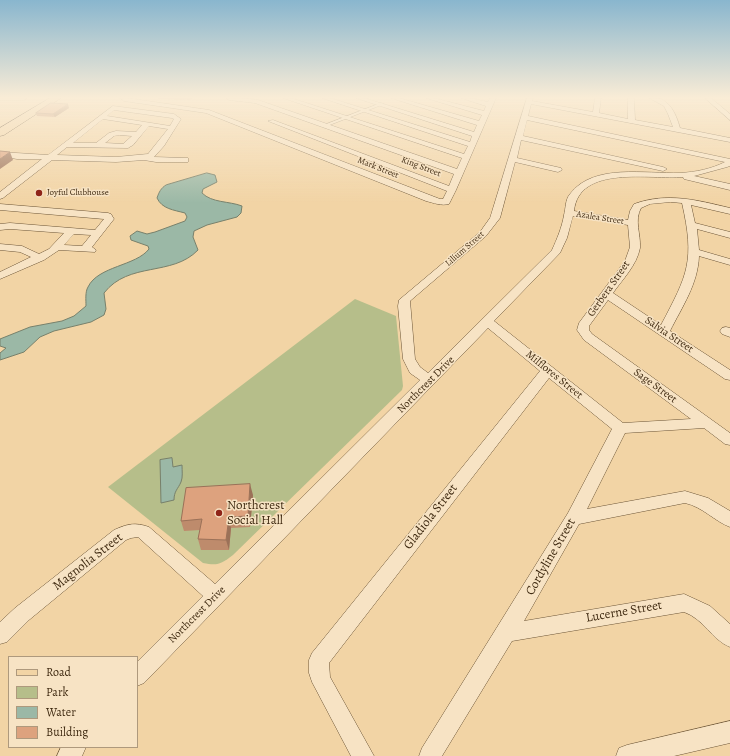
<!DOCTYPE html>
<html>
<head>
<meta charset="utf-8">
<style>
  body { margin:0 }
  #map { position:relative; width:730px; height:756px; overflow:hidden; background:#f2d4a5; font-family:Alegreya,serif }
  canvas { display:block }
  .legend { position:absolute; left:8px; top:656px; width:130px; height:92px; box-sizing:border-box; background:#f7e3c4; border:1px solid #ae997d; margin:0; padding:5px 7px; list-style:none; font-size:12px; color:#402b12 }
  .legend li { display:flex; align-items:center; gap:8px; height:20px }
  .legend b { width:20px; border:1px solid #ae997d }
</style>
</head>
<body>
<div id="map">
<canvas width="730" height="756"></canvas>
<ul class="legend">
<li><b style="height:5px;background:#f2d4a5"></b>Road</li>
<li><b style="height:11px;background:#b6be8a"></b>Park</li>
<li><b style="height:11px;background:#9bb8a6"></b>Water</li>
<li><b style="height:11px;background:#dda27e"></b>Building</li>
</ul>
</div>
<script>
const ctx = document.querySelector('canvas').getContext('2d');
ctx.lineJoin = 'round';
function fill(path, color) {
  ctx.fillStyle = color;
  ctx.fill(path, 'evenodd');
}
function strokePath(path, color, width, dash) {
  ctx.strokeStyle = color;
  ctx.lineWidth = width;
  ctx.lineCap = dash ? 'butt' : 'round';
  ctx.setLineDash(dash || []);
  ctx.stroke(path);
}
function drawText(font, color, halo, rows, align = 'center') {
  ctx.font = font + ' Alegreya,serif';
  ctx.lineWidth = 3;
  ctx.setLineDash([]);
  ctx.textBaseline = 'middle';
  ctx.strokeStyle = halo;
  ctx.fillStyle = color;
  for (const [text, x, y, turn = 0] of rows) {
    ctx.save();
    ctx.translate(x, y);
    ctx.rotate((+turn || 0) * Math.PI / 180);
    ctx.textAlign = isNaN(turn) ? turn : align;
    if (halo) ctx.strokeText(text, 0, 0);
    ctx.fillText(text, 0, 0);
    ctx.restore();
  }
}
fill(new Path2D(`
  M355,299L396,316L403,386L402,390L233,555C221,564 218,566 203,563L108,487Z`), '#b6be8a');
const water = new Path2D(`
  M207,173L215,175L217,182L203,189L202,193C212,203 229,201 242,206L241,213L237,217L207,225L194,231L193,237L198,250C172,277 129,261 104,293L106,309L104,315L91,322L54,331L40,337L24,352L0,360V353L6,348L0,346V339L30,327L62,321L74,316L86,306C86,300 85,292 88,287C98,266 136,266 149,249L148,246L131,240L130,236L137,231L147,234L155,232L185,221L187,217L185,213C174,210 162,209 157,198C159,192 161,188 166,185Z
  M172,458L173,467L182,465C182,471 183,477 181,482C178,489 174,491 174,500L161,503L160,460Z`);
fill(water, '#9bb8a6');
strokePath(water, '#77806b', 1);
const lane = new Path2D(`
  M381,103L384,104L327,126L324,125Z`);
const street = new Path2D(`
  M0,98H27L24,100H0Z
  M120,98H127L209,110L440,199H443L447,191L268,121L273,120L449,186L454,174L255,103L229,100L226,98H242L258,100L457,169L462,158L283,98H291L464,154L468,146L322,98H330L470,142L472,136L356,98H364L474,132L477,125L391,98H399L479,121L482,115L426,98H434L484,111L486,106L461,98H470L488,102L490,98H496L456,190L449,204C441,206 434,203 426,201L206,113L124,101Z
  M527,98H533L532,101L593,112L595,98H601L599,113L628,119V98H634L635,120L673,127L668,114L664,106L649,98C668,95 676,113 680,128L730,138V142L531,104L528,116L730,159V166L727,167L694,176L730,184V190L684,179L683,177C651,180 579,164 574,211L628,220L630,211L634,204C667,192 697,200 730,208V214L691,205L695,223L730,232V238L697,229L699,250L730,259V265L699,256C698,284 682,307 670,331L730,370V380L725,379L608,300L589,326V330L592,334L730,433V445L725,444L704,428L625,433L587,509L685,491L708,498L730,511V527C714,521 703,507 685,503L579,524L524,621L684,594L710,606L730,624V647C712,640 704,619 684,612L512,641L442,756H419L422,748L568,513L612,429L549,378L329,663L330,677L374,756H351L312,682L309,673V660L312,653L540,371L488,328L144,683L137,686V662L203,596L138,537L131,538L126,540L29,620L7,642L0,644V622L15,608L114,530C127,524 135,522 149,527L215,584L420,380L410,373L403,359L398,306L399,300L480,232L490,218ZM527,120L725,162C711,169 696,172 680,173C646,174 593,163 570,194C565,200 566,208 564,215C562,227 557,239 552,250L428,373L420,367L415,359L410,301L486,236L500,218L515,162L558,172L562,170L561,168L517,158L521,140L663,171L667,169L663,167L523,136ZM671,202L682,203C695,261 688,274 661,325L613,293C622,280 637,265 640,248C641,234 634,221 641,208L650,204ZM573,216L628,225L630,247L625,261L579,323L577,330L584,340L691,419L623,423L494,321L560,253L567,238Z
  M705,98H711L730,114V120Z
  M113,106L174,114L181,119L164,146L154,157L185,158H188V162H156L144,160L116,162L52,160L3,198L0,199V192L42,159H17L0,156V152L48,155ZM114,110L172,118L174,119L170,126L107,116ZM103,119L142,125L136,132L116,131L109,133L96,143H73ZM149,126L168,129L148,154L116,157L57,155L67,147L128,148L133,145ZM120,135L132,136L123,144L105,143L114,136Z
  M0,204L108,213L111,214L114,219L92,247L96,250L95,252L59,250L44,260L0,279V272L31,257L20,252L0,250V244L22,246L39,254L49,249L64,233L10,229L0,230V224L10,223L95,230L104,219L0,210ZM74,234L91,235L82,246L64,245Z
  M726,327L730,328V337L722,334L720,331L722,328Z
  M730,721V743L674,756H616L619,748L627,745Z
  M61,747H86L82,756H57Z`);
const primary = new Path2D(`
  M50,98H61L4,135L0,136V128Z`);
strokePath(lane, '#6c5537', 1);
strokePath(street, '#6c5537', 1);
strokePath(primary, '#402b12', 1);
fill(lane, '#f7e3c4');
fill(street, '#f7e3c4');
fill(primary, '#f2d4a5');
fill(new Path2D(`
  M158,98H193L190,100L158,99Z
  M69,108L55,117L37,116L36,113Z
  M253,495L250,527L231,528L229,550H201L198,539L200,530L184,531L181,521Z`), '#be8b6c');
fill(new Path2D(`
  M68,104L69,108L55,117L53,114Z
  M10,152L13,160L0,169V159Z
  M250,484L253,495L250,527L248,516Z
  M229,517L231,528L229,550L226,540Z`), '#9b7158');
const building = new Path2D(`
  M51,103L68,104L53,114L36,113Z
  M0,151L10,152L0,159Z
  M250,484L248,516L229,517L226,540L198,539L202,519L181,521L186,488Z`);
fill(building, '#dda27e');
strokePath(building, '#9b7158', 1);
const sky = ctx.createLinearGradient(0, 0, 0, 203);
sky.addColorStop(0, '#89b6ce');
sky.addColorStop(0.48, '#f9ecd6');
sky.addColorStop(1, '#f9ecd600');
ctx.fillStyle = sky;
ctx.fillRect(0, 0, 730, 203);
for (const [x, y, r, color] of [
  [39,193,4,"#8f2418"],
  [219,513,4,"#8f2418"]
]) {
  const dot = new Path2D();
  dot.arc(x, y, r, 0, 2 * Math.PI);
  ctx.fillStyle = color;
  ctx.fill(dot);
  strokePath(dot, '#f7e3c4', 1.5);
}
drawText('9px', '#402b12', '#f7e3c4', [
  ["King Street",421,167,21],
  ["Mark Street",378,168,22],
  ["Azalea Street",600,218,9],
  ["Lilium Street",465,249,-41]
]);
drawText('9px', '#402b12', '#f7e3c4', [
  ["Joyful Clubhouse",47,193]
], 'left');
drawText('11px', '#402b12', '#f7e3c4', [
  ["Gerbera Street",609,289,-55],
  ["Salvia Street",669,335,34],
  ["Milflores Street",554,375,39],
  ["Northcrest Drive",426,385,-45],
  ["Sage Street",655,386,36],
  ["Northcrest Drive",197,615,-45]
]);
drawText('13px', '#402b12', '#f7e3c4', [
  ["Northcrest",227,506],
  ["Social Hall",227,521]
], 'left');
drawText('13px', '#402b12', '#f7e3c4', [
  ["Gladiola Street",431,517,-52],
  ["Cordyline Street",551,557,-60],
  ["Magnolia Street",88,562,-38],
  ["Lucerne Street",624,612,-10]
]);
</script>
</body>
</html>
